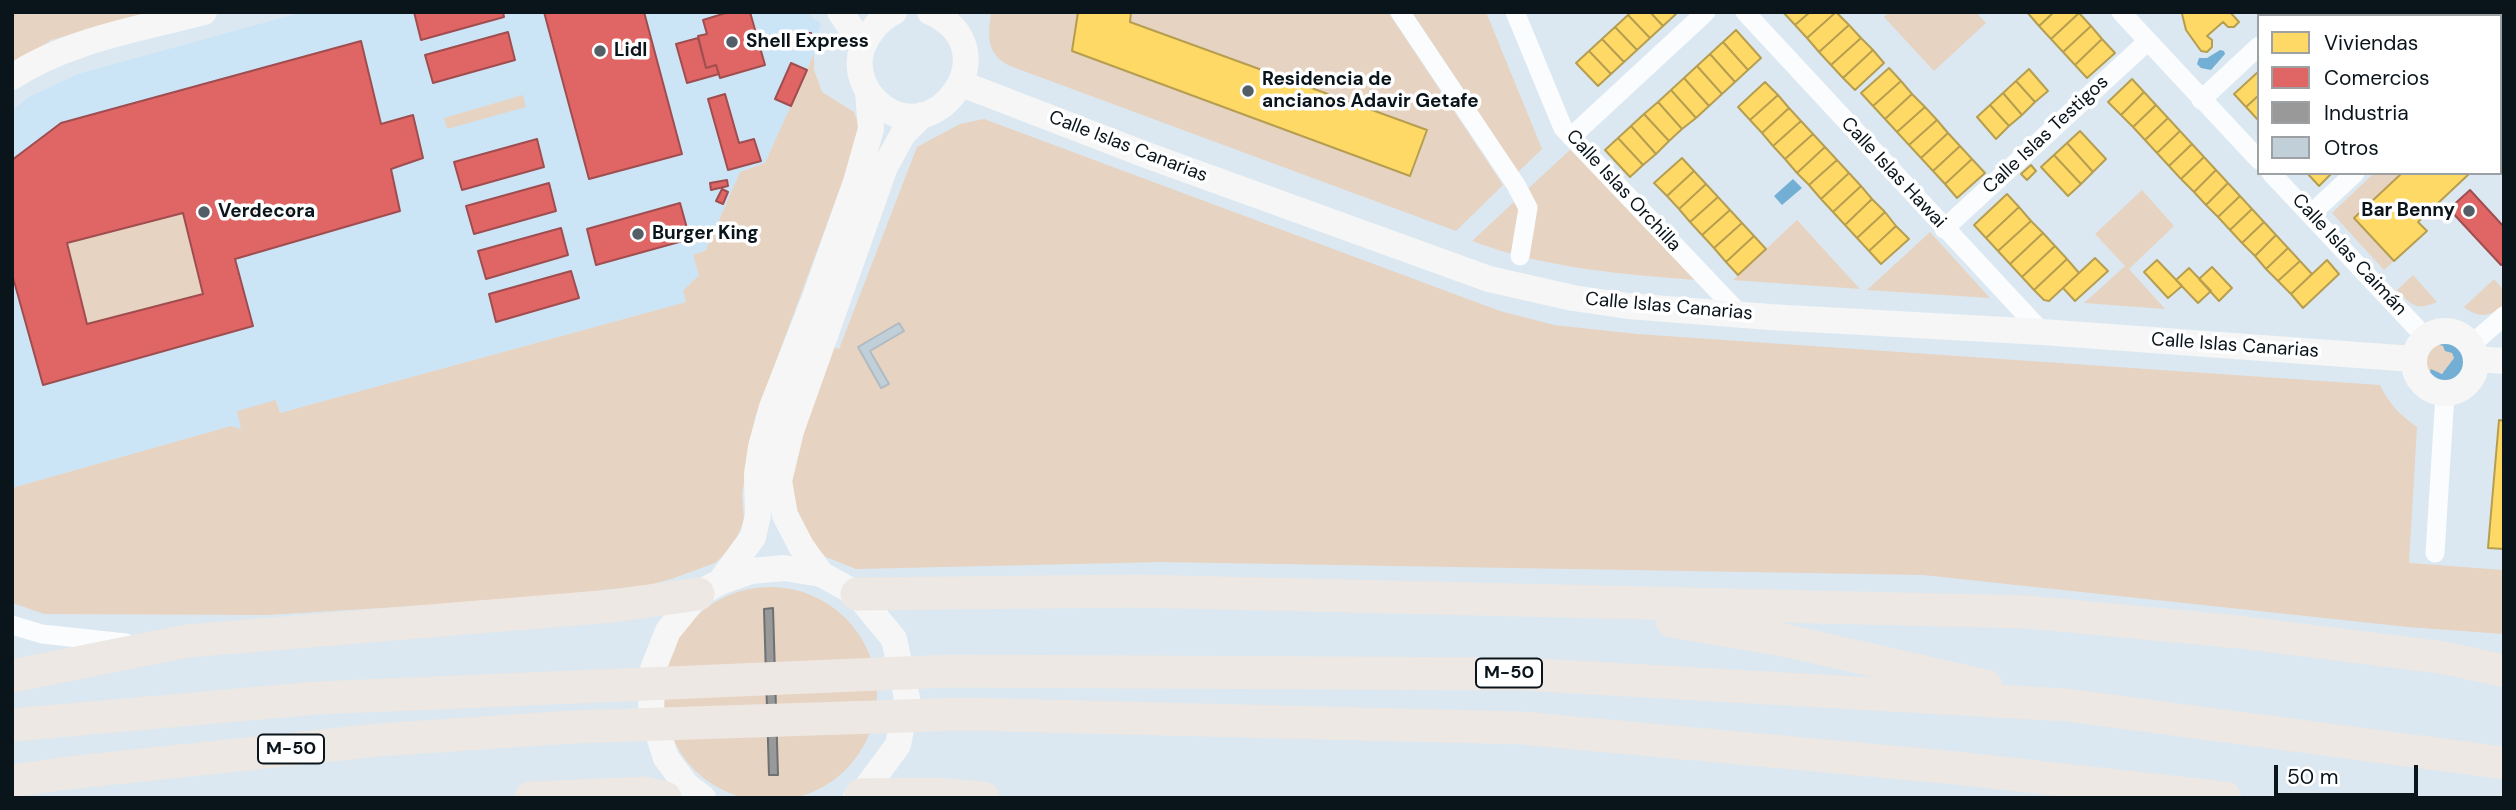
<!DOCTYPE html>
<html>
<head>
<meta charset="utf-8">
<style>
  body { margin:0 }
  #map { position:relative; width:2516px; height:810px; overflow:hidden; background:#dbe8f1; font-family:"DM Sans",sans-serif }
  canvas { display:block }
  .frame { position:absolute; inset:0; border:14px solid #0a141b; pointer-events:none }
  .legend { position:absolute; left:2257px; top:14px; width:245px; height:161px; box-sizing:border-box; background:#fff; border:2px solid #9da1a4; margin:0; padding:9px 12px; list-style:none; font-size:21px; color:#0a141b }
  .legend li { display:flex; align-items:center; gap:14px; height:35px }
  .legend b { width:35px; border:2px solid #9da1a4 }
  .scale { position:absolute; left:2274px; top:765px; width:144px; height:32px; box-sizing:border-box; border:4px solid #0a141b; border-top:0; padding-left:9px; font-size:21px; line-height:24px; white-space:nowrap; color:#0a141b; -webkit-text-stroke:5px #fff; paint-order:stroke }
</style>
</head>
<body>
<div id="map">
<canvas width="2516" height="810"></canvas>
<div class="frame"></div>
<ul class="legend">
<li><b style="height:19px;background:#ffd966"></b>Viviendas</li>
<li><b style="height:19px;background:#e06666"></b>Comercios</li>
<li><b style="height:19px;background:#999"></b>Industria</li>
<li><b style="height:19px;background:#c1cfd9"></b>Otros</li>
</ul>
<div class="scale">50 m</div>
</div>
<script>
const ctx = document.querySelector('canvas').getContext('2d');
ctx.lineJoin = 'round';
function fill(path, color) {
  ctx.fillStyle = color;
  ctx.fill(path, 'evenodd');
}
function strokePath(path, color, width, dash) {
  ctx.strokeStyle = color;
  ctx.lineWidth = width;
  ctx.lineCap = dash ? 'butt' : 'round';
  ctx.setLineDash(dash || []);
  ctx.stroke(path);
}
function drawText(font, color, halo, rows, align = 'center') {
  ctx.font = font + ' "DM Sans",sans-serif';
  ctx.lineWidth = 7;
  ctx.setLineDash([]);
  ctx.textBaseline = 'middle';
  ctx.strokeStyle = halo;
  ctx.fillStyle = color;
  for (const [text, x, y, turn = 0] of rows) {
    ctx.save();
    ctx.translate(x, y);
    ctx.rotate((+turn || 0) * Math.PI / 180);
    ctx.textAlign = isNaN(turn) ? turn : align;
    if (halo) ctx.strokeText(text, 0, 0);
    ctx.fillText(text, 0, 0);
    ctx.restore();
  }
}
fill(new Path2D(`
  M303,12H806L821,24L815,40L814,54L765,163L740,172L706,250L693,255L699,275L684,291L686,302L280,413L277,400L241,429L231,426L12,488V111L29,97L78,74Z`), '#cbe5f7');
fill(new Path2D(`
  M12,12H154L51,40L12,67Z
  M991,12H1388L1503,185L1456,231L1010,66C986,54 988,37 991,12Z
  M1412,12H1486L1542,149L1518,172Z
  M1889,12H1976L1986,23L1934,71L1884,17Z
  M814,54V70L822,92L854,112L858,123V140L755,418L742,494L744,520L733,547L715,563L674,578L650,585L512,600L267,615L45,614L12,603V488L231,426L241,429L237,411L276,400L280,413L686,302L683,291L699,275L693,255L706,250L740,172L765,163Z
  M523,95L526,107L447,129L444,118Z
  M984,119L1500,311L1554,325L1637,334L2380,385C2389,404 2400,415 2417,427L2409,563L2504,570V634L2408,627L1923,575L1161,562L856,569L826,557L808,539L790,495L794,459L831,347L839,349L917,147L960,124Z
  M1572,148L1696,280C1620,274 1544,268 1472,241Z
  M2374,173H2402L2354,218L2394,261L2384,270L2332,213Z
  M2142,190L2174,226L2129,269L2165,309L2084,303L2125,266L2095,234Z
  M183,213L203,294L87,324L67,243Z
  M1797,220L1860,289L1733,280Z
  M1930,232L1990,298L1867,290Z
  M2413,275L2437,302C2415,311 2413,306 2397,290Z
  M2494,279L2504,290V304C2490,317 2480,319 2464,307Z
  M2440,338L2437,341L2452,353L2454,359L2445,372L2429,375L2432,379C2418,366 2420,343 2440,338Z
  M663 694a107 107 0 1 1 214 0a107 107 0 1 1-214 0Z`), '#e7d3c1');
fill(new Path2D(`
  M2220,50L2224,51L2225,54L2211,70L2201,68L2197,64L2199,58H2207Z
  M1793,179L1802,188L1782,205L1774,196Z
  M2440,338C2492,340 2458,409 2429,375L2431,369L2442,374L2454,358L2452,353L2445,351L2443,346L2436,344Z`), '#73afd4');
const homes = new Path2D(`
  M1078,12H1131L1130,22L1427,130L1410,176L1072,51Z
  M1631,12H1650L1663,26L1650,38L1628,15Z
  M1650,12H1674L1676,14L1663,26Z
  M1783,12H1810L1795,25Z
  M1810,12H1836L1807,38L1795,25Z
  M1836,12L1849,25L1819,52L1807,38Z
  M2027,12H2054L2039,26Z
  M2054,12L2079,13L2051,39L2039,26Z
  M2185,12H2230L2239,22L2234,27H2228L2223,22L2207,36L2212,40V47L2207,52L2201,51L2186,30L2182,14Z
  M2339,12H2363L2366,16H2342Z
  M2079,13L2091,26L2063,52L2051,39Z
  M1628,15L1650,38L1637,50L1615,27Z
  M1849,25L1861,38L1831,65L1819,52Z
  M2091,26L2102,39L2075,65L2063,52Z
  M1615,27L1637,50L1624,62L1602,39Z
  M1736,30L1761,58L1748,70L1723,42Z
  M1861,38L1873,50L1843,78L1831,65Z
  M1602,39L1624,62L1611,74L1589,51Z
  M2102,39L2115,53L2087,78L2075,65Z
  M1723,42L1748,70L1735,82L1710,54Z
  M1873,50L1884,63L1855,90L1843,78Z
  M1589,51L1611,74L1598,86L1576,63Z
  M1710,54L1735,82L1722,94L1697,66Z
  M1697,66L1722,94L1709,106L1684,78Z
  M1889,68L1901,81L1873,106L1861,93Z
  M2029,69L2048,91L2035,102L2016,81Z
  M2259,71V95L2246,107L2234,94Z
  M1684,78L1709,106L1696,118L1671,90Z
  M2132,79L2144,92L2121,115L2108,102Z
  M2504,79V142L2500,145V82Z
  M1901,81L1912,94L1885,119L1873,106Z
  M2016,81L2035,102L2022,115L2003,93Z
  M1765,82L1778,95L1750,120L1738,107Z
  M1671,90L1696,118L1682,129L1658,102Z
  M2144,92L2156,105L2133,127L2121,115Z
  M2003,93L2022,115L2009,126L1990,105Z
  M1912,94L1925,107L1897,132L1885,119Z
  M1778,95L1789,108L1762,133L1750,120Z
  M2259,95V119L2258,120L2246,107Z
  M1658,102L1682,129L1669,141L1644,114Z
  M1990,105L2009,126L1996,139L1977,117Z
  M2156,105L2168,118L2145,140L2133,127Z
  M1925,107L1937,120L1909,145L1897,132Z
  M1789,108L1801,121L1773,146L1762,133Z
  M1644,114L1669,141L1656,154L1631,126Z
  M2168,118L2180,131L2157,153L2145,140Z
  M1937,120L1948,133L1921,158L1909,145Z
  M1801,121L1813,134L1785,159L1773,146Z
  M1631,126L1656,154L1643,165L1618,138Z
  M2080,131L2106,159L2093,172L2067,143Z
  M2180,131L2192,144L2169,166L2157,153Z
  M1948,133L1960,146L1933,171L1921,158Z
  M1813,134L1825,147L1797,173L1785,159Z
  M1618,138L1643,165L1630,177L1605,150Z
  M2067,143L2093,172L2081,184L2054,155Z
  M2192,144L2204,157L2181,179L2169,166Z
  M1960,146L1972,159L1945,184L1933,171Z
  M1825,147L1837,160L1809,185L1797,173Z
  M2054,155L2081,184L2068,196L2041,167Z
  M2204,157L2216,170L2194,192L2181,179Z
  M1682,158L1694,171L1667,196L1654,183Z
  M1972,159L1985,173L1957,198L1945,184Z
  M1837,160L1849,173L1821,199L1809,185Z
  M2031,165L2036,171L2027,180L2021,174Z
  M2216,170L2228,183L2206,205L2194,192Z
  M1694,171L1706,184L1679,209L1667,196Z
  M1849,173L1861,186L1833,212L1821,199Z
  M2307,173H2332L2319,186Z
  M2402,173H2470L2418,222L2427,231L2394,261L2354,218Z
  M2228,183L2240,196L2218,217L2206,205Z
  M1706,184L1718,197L1690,222L1679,209Z
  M1861,186L1872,199L1845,225L1833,212Z
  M2007,194L2019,207L1986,238L1974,225Z
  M2240,196L2252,209L2230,230L2218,217Z
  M1718,197L1730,210L1702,235L1690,222Z
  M1872,199L1885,212L1857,238L1845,225Z
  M2019,207L2031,221L1998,251L1986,238Z
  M2252,209L2264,222L2242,243L2230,230Z
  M1730,210L1742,223L1714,248L1702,235Z
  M1885,212L1896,226L1869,251L1857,238Z
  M2031,221L2043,233L2010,264L1998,251Z
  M2264,222L2276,235L2255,256L2242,243Z
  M1742,223L1754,236L1726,262L1714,248Z
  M1896,226L1909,239L1881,264L1869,251Z
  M2043,233L2055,246L2022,277L2010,264Z
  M2276,235L2288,248L2266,269L2255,256Z
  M1754,236L1766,249L1738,275L1726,262Z
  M2055,246L2067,259L2034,290L2022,277Z
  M2288,248L2300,261L2278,281L2266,269Z
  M2095,258L2108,271L2075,301L2063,288Z
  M2067,259L2079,273L2049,301L2044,300L2034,290Z
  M2157,260L2182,286L2168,298L2144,272Z
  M2327,260L2339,274L2303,308L2291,294Z
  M2300,261L2312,274L2291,294L2278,281Z
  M2212,267L2232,288L2219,301L2199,279Z
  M2189,268L2211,291L2198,303L2176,280Z
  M2499,420L2504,421V549L2488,548Z`);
fill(homes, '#ffd966');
strokePath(homes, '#b69e50', 2);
const shops = new Path2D(`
  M414,12H503L504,17L421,40Z
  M544,12H644L682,154L589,179Z
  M729,12H750L765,65L720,78L716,65L706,68L698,36L707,34L703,20Z
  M508,32L515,60L433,83L425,55Z
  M797,33H811V42H797Z
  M698,38L706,68L716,65L719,74L687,83L676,44Z
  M361,41L381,124L413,115L417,132L423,158L391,169L400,211L235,259L253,326L43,385L12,274V160L61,123ZM183,213L203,294L87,324L67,243Z
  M791,63L807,70L791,106L775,99Z
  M725,94L739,143L754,139L761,161L728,170L708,99Z
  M537,139L544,167L462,190L454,162Z
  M727,180L728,186L711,190L710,183Z
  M549,183L556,211L474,234L466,206Z
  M722,189L728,192L723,204L716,201Z
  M2470,190L2504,227V263L2501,265L2449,209Z
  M680,203L690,239L596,265L587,229Z
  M561,228L568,255L486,279L478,251Z
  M571,271L579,298L496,322L489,294Z`);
fill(shops, '#e06666');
strokePath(shops, '#a04d50', 2);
const industry = new Path2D(`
  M773,608L778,775H769L764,609Z`);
fill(industry, '#999');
strokePath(industry, '#6e7173', 2);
const building = new Path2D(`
  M899,323L904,331L870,351L889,384L881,388L858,347Z`);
fill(building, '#c1cfd9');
strokePath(building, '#b0bbc3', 2);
strokePath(new Path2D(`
  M1400,12L1516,185L1528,208L1520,256
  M1515,12L1563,128L1740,314
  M1745,12L2042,332
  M2121,12L2259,160
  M2503,12L2504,13
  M2292,16L2296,12
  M2500,41L2504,38
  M2201,100L2259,46
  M1571,137L1706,12
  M2271,173L2426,338
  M2311,214L2355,173
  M1944,229L2148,41
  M2471,345L2504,316
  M2435,553L2445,394
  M12,625L42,634L126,643`), '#fafcfd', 19);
strokePath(new Path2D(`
  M840,12L858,38L862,48
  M894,12C878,19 862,40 860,58C858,74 865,90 876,101C933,157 1013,49 930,12
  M12,77C68,40 140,29 204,12
  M962,84L1149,156L1489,279L1573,298L1628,306L1770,317L2042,332L2413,359
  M2414 362a31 31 0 1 1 62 0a31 31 0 1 1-62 0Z
  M2476,359L2504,361
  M821,574L801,546L785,515L779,481L791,431L885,167L903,134L922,115
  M720,582L753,537L758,515L757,474L761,447L772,407L813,303L856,182L871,129L868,93
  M703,798L687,786L666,758L651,711L653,669L668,631L698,594L720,582L751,571L784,568L821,574L857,594L894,639L907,698L898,745L861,795L856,798`), '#f5f6f5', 26);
strokePath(new Path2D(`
  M857,594L1136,591L2028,612L2239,632L2445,658L2504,671
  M1672,621L1788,641L1986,686
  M12,676L187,641L613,606L698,594
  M12,725L317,698L950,671L1522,674L2066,705L2504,763
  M12,781L68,773L378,740L572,727L964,714L1521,728L1956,768L2225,798
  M861,795L935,794L983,798
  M531,798L646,793L665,798`), '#ede8e3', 33);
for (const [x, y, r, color] of [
  [732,42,7,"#535e66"],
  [600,51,7,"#535e66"],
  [1248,91,7,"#535e66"],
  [2469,211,7,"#535e66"],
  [204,212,7,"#535e66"],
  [638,234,7,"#535e66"]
]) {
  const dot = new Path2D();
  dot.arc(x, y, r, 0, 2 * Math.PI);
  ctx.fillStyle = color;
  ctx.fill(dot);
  strokePath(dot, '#fff', 2.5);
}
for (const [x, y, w] of [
  [1509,673,66],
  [291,749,66]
]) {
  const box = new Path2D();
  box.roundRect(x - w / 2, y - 14.5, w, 29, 5);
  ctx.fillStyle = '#fff';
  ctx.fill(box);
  strokePath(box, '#0a141b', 2);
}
drawText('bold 18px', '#0a141b', null, [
  ["M-50",1509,673],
  ["M-50",291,749]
]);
drawText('bold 19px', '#0a141b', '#fff', [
  ["Shell Express",746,42],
  ["Lidl",614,51],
  ["Residencia de",1262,80],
  ["ancianos Adavir Getafe",1262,102],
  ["Bar Benny",2455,211,"right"],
  ["Verdecora",218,212],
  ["Burger King",652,234]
], 'left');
drawText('19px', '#0a141b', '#fff', [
  ["Calle Islas Testigos",2046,135,-43],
  ["Calle Islas Canarias",1128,147,21],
  ["Calle Islas Hawai",1893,173,47],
  ["Calle Islas Orchilla",1623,191,47],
  ["Calle Islas Caimán",2349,255,47],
  ["Calle Islas Canarias",1669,307,5],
  ["Calle Islas Canarias",2235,346,4]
]);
</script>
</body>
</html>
